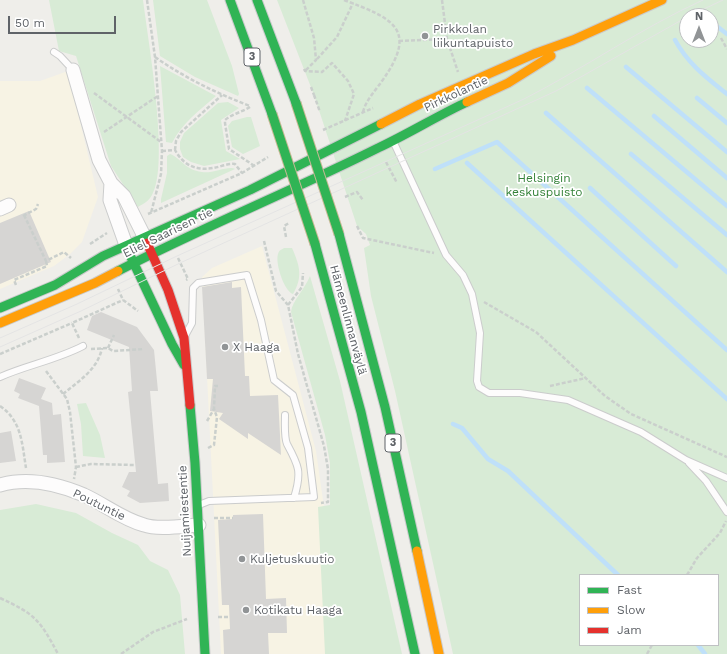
<!DOCTYPE html>
<html>
<head>
<meta charset="utf-8">
<style>
  body { margin:0 }
  #map { position:relative; width:727px; height:654px; overflow:hidden; background:#efeeea; font-family:"Work Sans",sans-serif }
  canvas { display:block }
  .legend { position:absolute; left:579px; top:574px; width:140px; height:72px; box-sizing:border-box; background:#fff; border:1px solid #bfc1c3; margin:0; padding:5px 7px; list-style:none; font-size:12px; color:#5f6368 }
  .legend li { display:flex; align-items:center; gap:8px; height:20px }
  .legend b { width:20px; border:1px solid #bfc1c3 }
  .north { position:absolute; left:679px; top:8px; width:40px; height:40px; box-sizing:border-box; background:#fff; border:1px solid #bfc1c3; border-radius:50%; rotate:0deg; font-size:11px; font-weight:700; line-height:16px; text-align:center; color:#5f6368 }
  .north::after { content:''; display:block; margin:auto; width:14px; height:18px; background:#919496; clip-path:polygon(50% 0,100% 100%,50% 72%,0 100%) }
  .scale { position:absolute; left:8px; top:16px; width:108px; height:18px; box-sizing:border-box; border:2px solid #5f6368; border-top:0; padding-left:5px; font-size:12px; line-height:14px; white-space:nowrap; color:#5f6368; -webkit-text-stroke:3px #fff; paint-order:stroke }
</style>
</head>
<body>
<div id="map">
<canvas width="727" height="654"></canvas>
<ul class="legend">
<li><b style="height:5px;background:#30b455"></b>Fast</li>
<li><b style="height:5px;background:#ff9f0a"></b>Slow</li>
<li><b style="height:5px;background:#e5322d"></b>Jam</li>
</ul>
<div class="north">N</div>
<div class="scale">50 m</div>
</div>
<script>
const ctx = document.querySelector('canvas').getContext('2d');
ctx.lineJoin = 'round';
function fill(path, color) {
  ctx.fillStyle = color;
  ctx.fill(path, 'evenodd');
}
function strokePath(path, color, width, dash) {
  ctx.strokeStyle = color;
  ctx.lineWidth = width;
  ctx.lineCap = dash ? 'butt' : 'round';
  ctx.setLineDash(dash || []);
  ctx.stroke(path);
}
function drawText(font, color, halo, rows, align = 'center') {
  ctx.font = font + ' "Work Sans",sans-serif';
  ctx.lineWidth = 3.5;
  ctx.setLineDash([]);
  ctx.textBaseline = 'middle';
  ctx.strokeStyle = halo;
  ctx.fillStyle = color;
  for (const [text, x, y, turn = 0] of rows) {
    ctx.save();
    ctx.translate(x, y);
    ctx.rotate((+turn || 0) * Math.PI / 180);
    ctx.textAlign = isNaN(turn) ? turn : align;
    if (halo) ctx.strokeText(text, 0, 0);
    ctx.fillText(text, 0, 0);
    ctx.restore();
  }
}
fill(new Path2D(`
  M68,71L98,197L82,242L70,254L54,266L0,289V81H40Z
  M262,246L316,451L339,613L347,654H221L202,277L212,268Z`), '#f7f3e4');
fill(new Path2D(`
  M49,0H143C148,40 170,164 152,195C149,201 143,204 138,207L111,166L76,56L59,51Z
  M153,0H207L232,66L239,94L238,96L195,77L160,56Z
  M277,0H727V654H453L395,391L371,296L364,248L370,245L366,234L357,226L314,95ZM687,16H711V40H687ZM580,575H718V645H580Z
  M160,66L216,96C200,110 182,123 172,143L166,142Z
  M228,102L239,108L221,120L226,151L240,159L204,166L191,162L183,157L180,149V142L184,133L218,103Z
  M247,117H251L260,146L243,154L232,147L228,126L232,121Z
  M170,154C181,158 185,170 202,172C212,174 229,165 235,169L161,203V199L167,173V156Z
  M284,248H292C300,266 303,277 293,294C284,291 275,263 278,254C279,250 281,250 284,248Z
  M310,276L340,381L402,654H325L318,507L330,505V463L325,435L291,312C292,301 305,289 310,276Z
  M86,403L100,435L105,458L83,456L81,424L77,404Z
  M36,504L76,513L112,533L138,545L150,561L168,570L180,595L185,654H0V510Z`), '#d8ebd6');
strokePath(new Path2D(`
  M714,24L727,34
  M675,40C688,64 707,78 727,94
  M626,67L727,152
  M587,88L727,206
  M697,98L727,123
  M546,113L727,272
  M654,116L727,178
  M631,154L727,235
  M467,163L727,399
  M435,169L497,142L727,350
  M590,188L676,266
  M453,424L462,428L488,459L508,471L618,575
  M698,645L705,654`), '#bfe0f9', 4.5);
fill(new Path2D(`
  M29,211L51,262L0,284V223Z
  M232,282V288L241,287L245,376H249L250,396L278,395L281,455L248,433V439L219,419L223,413L210,411L213,379H207L202,287Z
  M101,312L137,327L154,350L158,391H150L158,484L168,483L169,501L140,503L127,496L130,491L122,487L129,472H136L128,392L132,391L129,347L87,330L92,316Z
  M19,378L46,388L41,399L52,403L53,415L61,414L65,462L47,463V455H43L39,406L18,398L20,394L14,391Z
  M11,431L16,461L0,463V433Z
  M263,514L266,599L286,598L287,633H268L269,654H224L223,630L230,629L229,605H222L218,520L233,519V515Z`), '#d6d5d3');
const lane = new Path2D(`
  M54,52L60,56L73,70
  M394,143L446,255L463,275L472,294L480,333L477,381L479,387L489,393H520L568,400L641,432L686,460L727,478
  M186,334L192,323L193,288L198,283L247,275L261,320L274,380L293,395L308,448L314,497L209,501L199,505
  M0,377C27,365 56,360 83,346
  M285,415C285,423 284,437 287,444C299,466 302,472 294,498
  M689,463L706,481L727,512`);
const street = new Path2D(`
  M73,70L99,160L111,183L124,196L144,236
  M111,183L110,200L126,245
  M0,209L9,205
  M0,485C28,477 58,484 84,495C104,504 122,519 144,525C158,530 183,526 199,525`);
const fast = new Path2D(`
  M230,0L272,114
  M257,0L296,103
  M339,234L385,407L417,551
  M315,244L361,412L415,654
  M129,253L172,344L184,365
  M118,271C203,227 292,191 378,148C408,134 437,116 467,102
  M0,308L55,285L103,256L250,190L381,124
  M190,405L195,463L205,654`);
const slow = new Path2D(`
  M467,102L508,83L551,56
  M381,124L420,104L534,54L573,40L662,0
  M0,323L95,283L118,271
  M417,551L439,654`);
const jam = new Path2D(`
  M147,243L168,290L184,338L190,405`);
strokePath(lane, '#cbcccc', 8);
strokePath(street, '#cbcccc', 15);
strokePath(fast, '#cacacb', 11);
strokePath(slow, '#cacacb', 11);
strokePath(jam, '#cacacb', 11);
strokePath(new Path2D(`
  M147,0L155,57L162,151L161,174L151,213
  M303,0L314,38L316,60L305,71
  M344,0C391,18 420,28 382,81C375,91 366,100 363,112
  M442,0L447,39L458,72
  M721,38L727,49
  M399,41L447,39
  M155,57C185,78 216,93 250,106
  M317,59L337,37L353,3
  M304,69L305,71L322,72L332,63L348,81L354,94L345,121
  M311,87L314,95
  M94,93L161,142
  M250,107C242,112 232,114 225,120V123L229,149L253,165
  M323,130L373,108
  M104,132L158,96
  M175,150L176,141L181,132L222,95
  M162,151L175,150C183,165 196,171 213,168C220,167 228,163 235,164L242,173
  M386,162L397,183
  M345,197L357,192L363,200
  M148,214L242,173L268,157
  M24,215L46,261L64,252L71,258
  M23,216L36,209L38,204
  M357,226L363,238L434,253
  M286,237L284,226L289,223
  M264,241L276,291L288,305L298,354L324,446L328,469V502L321,503
  M90,244L107,233
  M178,258L188,279L186,280
  M16,285L14,280L47,266L46,261
  M118,289L123,300L138,311
  M484,302L536,332L605,396L631,414L727,457
  M288,305L302,287L303,273
  M79,338L72,323L123,300
  M108,348L114,335
  M91,349L108,348L113,351L144,349
  M0,354L72,323
  M46,371L67,399L70,412L76,467L74,479
  M550,386L586,378
  M63,394C79,381 98,369 102,348
  M0,406C22,421 22,444 26,468
  M207,421L214,409
  M208,448L214,445L217,417L214,409L215,386H218
  M76,467L91,464L135,465
  M214,518H233
  M687,575L697,558L720,533L726,521
  M0,598C35,614 40,620 58,654
  M218,617H230
  M121,654L153,632L187,619
  M647,654L652,645`), '#cacfcc', 2.5, [4, 2]);
strokePath(lane, '#fdfcfc', 6);
strokePath(street, '#fdfcfc', 13);
strokePath(fast, '#30b455', 9);
strokePath(slow, '#ff9f0a', 9);
strokePath(jam, '#e5322d', 9);
strokePath(new Path2D(`
  M689,16L723,0
  M0,338L77,304L177,256L524,99C585,68 641,28 703,0
  M0,347L81,311L180,263L556,91L687,17`), '#e4e4e4', 1);
const fastBridge = new Path2D(`
  M296,103L339,234
  M272,114L315,244`);
strokePath(fastBridge, '#c8b996', 11, []);
strokePath(new Path2D(`
  M314,95L320,112`), '#cacfcc', 2.5, [4, 2]);
strokePath(fastBridge, '#30b455', 9);
for (const [x, y, r, color] of [
  [425,36,4,"#919496"],
  [225,347,4,"#919496"],
  [242,559,4,"#919496"],
  [246,610,4,"#919496"]
]) {
  const dot = new Path2D();
  dot.arc(x, y, r, 0, 2 * Math.PI);
  ctx.fillStyle = color;
  ctx.fill(dot);
  strokePath(dot, '#fff', 1.5);
}
for (const [x, y, w] of [
  [252,57,16],
  [393,443,16]
]) {
  const box = new Path2D();
  box.roundRect(x - w / 2, y - 9, w, 18, 3);
  ctx.fillStyle = '#fff';
  ctx.fill(box);
  strokePath(box, '#5f6368', 1);
}
drawText('bold 11px', '#5f6368', null, [
  ["3",252,57],
  ["3",393,443]
]);
drawText('12px', '#5f6368', '#fff', [
  ["Pirkkolan",433,29],
  ["liikuntapuisto",433,43],
  ["X Haaga",233,347],
  ["Kuljetuskuutio",250,559],
  ["Kotikatu Haaga",254,610]
], 'left');
drawText('12px', '#5f6368', '#fff', [
  ["Pirkkolantie",456,94,-25],
  ["Eliel Saarisen tie",168,233,-26],
  ["Hämeenlinnanväylä",348,320,75],
  ["Poutuntie",99,505,26],
  ["Nuijamiestentie",185,511,-93]
]);
drawText('12px', '#348238', '#fff', [
  ["Helsingin",544,178],
  ["keskuspuisto",544,192]
]);
</script>
</body>
</html>
